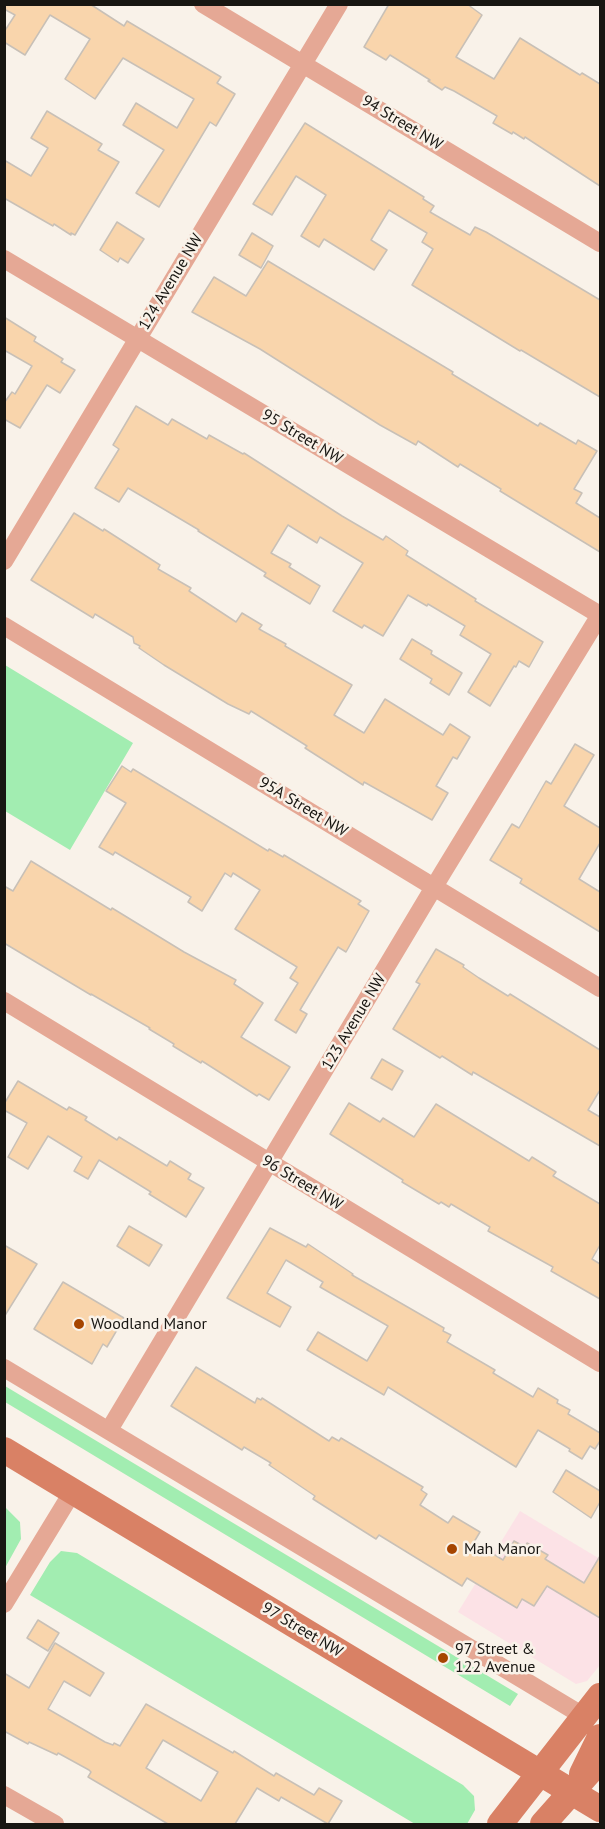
<!DOCTYPE html>
<html>
<head>
<meta charset="utf-8">
<style>
  body { margin:0 }
  #map { position:relative; width:605px; height:1829px; overflow:hidden; background:#f9f2e9; font-family:"PT Sans",sans-serif }
  canvas { display:block }
  .frame { position:absolute; inset:0; border:6px solid #181612; pointer-events:none }
</style>
</head>
<body>
<div id="map">
<canvas width="605" height="1829"></canvas>
<div class="frame"></div>
</div>
<script>
const ctx = document.querySelector('canvas').getContext('2d');
ctx.lineJoin = 'round';
function fill(path, color) {
  ctx.fillStyle = color;
  ctx.fill(path, 'evenodd');
}
function strokePath(path, color, width, dash) {
  ctx.strokeStyle = color;
  ctx.lineWidth = width;
  ctx.lineCap = dash ? 'butt' : 'round';
  ctx.setLineDash(dash || []);
  ctx.stroke(path);
}
function drawText(font, color, halo, rows, align = 'center') {
  ctx.font = font + ' "PT Sans",sans-serif';
  ctx.lineWidth = 5;
  ctx.setLineDash([]);
  ctx.textBaseline = 'middle';
  ctx.strokeStyle = halo;
  ctx.fillStyle = color;
  for (const [text, x, y, turn = 0] of rows) {
    ctx.save();
    ctx.translate(x, y);
    ctx.rotate((+turn || 0) * Math.PI / 180);
    ctx.textAlign = isNaN(turn) ? turn : align;
    if (halo) ctx.strokeText(text, 0, 0);
    ctx.fillText(text, 0, 0);
    ctx.restore();
  }
}
fill(new Path2D(`
  M520,1511L600,1559V1665L587,1681L576,1684L458,1612Z`), '#fce2e6');
fill(new Path2D(`
  M5,665L133,743L70,850L5,811Z
  M5,1386L518,1694L510,1706L5,1402Z
  M5,1507L20,1522L21,1539L5,1568Z
  M61,1551L77,1553L463,1785L474,1796L475,1810L467,1824H415L30,1595L50,1562Z`), '#a2edb1');
const building = new Path2D(`
  M4,4H90L124,26L127,21L221,77L217,83L235,94L216,126L210,122L159,207L136,193L164,150L123,125L136,103L177,128L194,99L123,58L95,99L65,79L90,39L50,15L25,55L4,42V32L15,15L4,9Z
  M389,4H467L482,15L456,57L494,79L520,38L580,75L582,73L600,84V186L525,137L524,139L513,132L512,134L493,123L497,116L454,91L445,87L442,90L428,81L430,80L390,55L386,60L364,47Z
  M47,111L102,144L98,150L119,162L75,235L71,233V235L54,224L53,226L4,198V160L31,176L48,148L31,138Z
  M305,123L424,197L423,199L434,206L430,212L470,235L475,227L486,232L600,300V397L521,350L520,351L412,285L433,249L422,242L427,233L389,210L371,240L387,250L374,270L324,239L319,247L301,236L326,195L296,176L272,215L253,204Z
  M117,222L144,239L128,263L120,258L118,262L100,250Z
  M252,233L273,246L261,268L239,255Z
  M268,261L453,372L452,374L503,405L538,426L540,423L576,444L578,440L597,451L574,489L582,493L576,503L600,518V552L500,491L501,489L460,464L458,467L418,441L416,445L380,425L260,349L192,312L214,277L246,296Z
  M4,317L36,337L34,341L63,359L61,362L75,370L60,393L47,385L20,428L4,419V403L12,392L15,394L32,366L4,350Z
  M136,406L168,425L172,419L207,439L209,435L243,454L244,453L342,516L383,540L386,536L408,551L406,555L476,599L475,601L543,642L529,667L519,661L516,667L514,666L490,706L468,692L491,654L460,635L465,626L428,604L427,606L408,595L383,636L364,625L362,628L333,611L363,563L320,537L317,543L288,525L271,553L291,564L289,567L320,586L310,604L264,576L266,573L198,531L199,530L128,488L119,502L95,488L119,449L113,445Z
  M74,513L103,531L104,529L160,565L158,569L191,588L189,591L236,622L242,613L262,625L259,629L286,644L285,646L352,685L334,715L364,733L385,699L443,735L450,724L470,737L457,759L453,757L436,786L448,793L432,820L364,782L363,785L305,748L307,746L251,711L249,714L228,704L164,665L139,648L140,646L134,643L133,637L95,614L93,618L31,580Z
  M412,639L432,651L431,654L462,673L449,695L430,683L432,679L400,659Z
  M575,744L594,755L564,806L600,828V843L579,879L600,892V932L520,883L522,879L490,860L512,824L519,828L546,781L551,784Z
  M122,766L131,772L133,769L268,851L269,849L283,857L284,855L361,901L358,904L369,911L346,952L338,947L300,1010L307,1014L296,1033L275,1020L298,983L290,978L297,967L235,929L260,890L233,873L231,877L225,873L202,911L188,902L191,897L115,852L113,855L99,847L126,803L106,791Z
  M31,861L111,910L112,908L184,952L236,980L234,984L263,1003L241,1037L290,1067L269,1100L259,1094L257,1096L202,1061L201,1063L173,1046L174,1044L149,1029L150,1028L91,994V995L4,943V886L13,891Z
  M436,949L464,965L463,967L479,978L508,996L510,994L600,1050V1090L588,1110L600,1117V1146L473,1072L472,1075L442,1056L440,1058L393,1029L420,984L416,982Z
  M382,1059L403,1071L392,1090L371,1078Z
  M18,1081L67,1110L69,1107L87,1117L85,1120L117,1140L119,1137L167,1166L170,1161L191,1174L188,1179L204,1188L186,1217L149,1194L151,1192L99,1160L88,1179L74,1171L82,1157L48,1136L28,1169L8,1157L27,1123L4,1110V1104Z
  M349,1103L380,1122L383,1118L414,1137L436,1104L529,1161L532,1157L556,1172L553,1176L600,1204V1245L592,1259L600,1264V1299L551,1271L553,1267L488,1231L490,1227L451,1204L449,1207L441,1202L439,1204L402,1182L403,1180L330,1134Z
  M129,1226L162,1245L149,1266L117,1246Z
  M270,1228L306,1247L308,1244L353,1274L352,1275L444,1328L443,1331L451,1335L447,1342L495,1370L493,1373L533,1397L538,1388L558,1400L557,1403L570,1410L568,1414L600,1433V1441L595,1449L590,1446L582,1459L569,1451L570,1449L538,1430L516,1467L388,1387L384,1395L307,1350L318,1332L367,1361L388,1326L320,1287L323,1282L286,1260L267,1293L291,1307L280,1327L227,1298Z
  M4,1245L37,1264L4,1317Z
  M63,1282L124,1318L107,1347L103,1344L92,1364L34,1329Z
  M196,1367L255,1403L257,1398L261,1400L262,1398L329,1441L332,1437L339,1441L341,1438L423,1487L421,1490L427,1494L420,1505L448,1523L453,1516L480,1532L474,1542L503,1560L514,1541L525,1547L527,1543L548,1555L545,1559L584,1583L600,1556V1618L547,1586L534,1606L522,1599L517,1608L467,1578L462,1586L379,1535L376,1539L357,1527L313,1499L315,1496L269,1465L271,1463L244,1447L242,1450L171,1406Z
  M566,1470L600,1491V1502L591,1518L553,1492Z
  M38,1620L59,1633L48,1651L27,1638Z
  M55,1643L104,1673L90,1696L64,1681L48,1709L105,1742L113,1745L114,1743L120,1746L146,1704L233,1753L234,1751L274,1776L276,1773L314,1795L319,1788L342,1801L328,1824L281,1797L279,1801L257,1788L235,1824H168L88,1777L91,1772L89,1770L58,1753L57,1755L29,1742L28,1744L4,1731V1673L29,1688ZM163,1740L218,1772L201,1801L146,1768Z`);
fill(building, '#f9d5ac');
strokePath(building, '#c8c0b7', 1.5);
strokePath(new Path2D(`
  M203,4L600,243
  M4,259L600,615
  M4,561L339,4
  M4,626L600,988
  M4,1001L600,1363
  M4,1368L585,1717
  M109,1430L443,872L600,615
  M4,1604L73,1491
  M4,1795L55,1824`), '#e5a895', 18);
strokePath(new Path2D(`
  M4,1450L600,1809
  M582,1774L600,1737
  M500,1824L600,1696
  M543,1824L600,1760`), '#d98165', 26);
for (const [x, y, r, color] of [
  [79,1324,6,"#a64500"],
  [452,1549,6,"#a64500"],
  [443,1658,6,"#a64500"]
]) {
  const dot = new Path2D();
  dot.arc(x, y, r, 0, 2 * Math.PI);
  ctx.fillStyle = color;
  ctx.fill(dot);
  strokePath(dot, '#f9f2e9', 2);
}
drawText('16px', '#181612', '#f9f2e9', [
  ["94 Street NW",402,123,31],
  ["124 Avenue NW",171,282,-59],
  ["95 Street NW",302,437,31],
  ["95A Street NW",303,807,31],
  ["123 Avenue NW",354,1022,-59],
  ["96 Street NW",302,1183,31],
  ["97 Street NW",302,1630,31]
]);
drawText('16px', '#181612', '#f9f2e9', [
  ["Woodland Manor",91,1324],
  ["Mah Manor",464,1549],
  ["97 Street &",455,1649],
  ["122 Avenue",455,1667]
], 'left');
</script>
</body>
</html>
